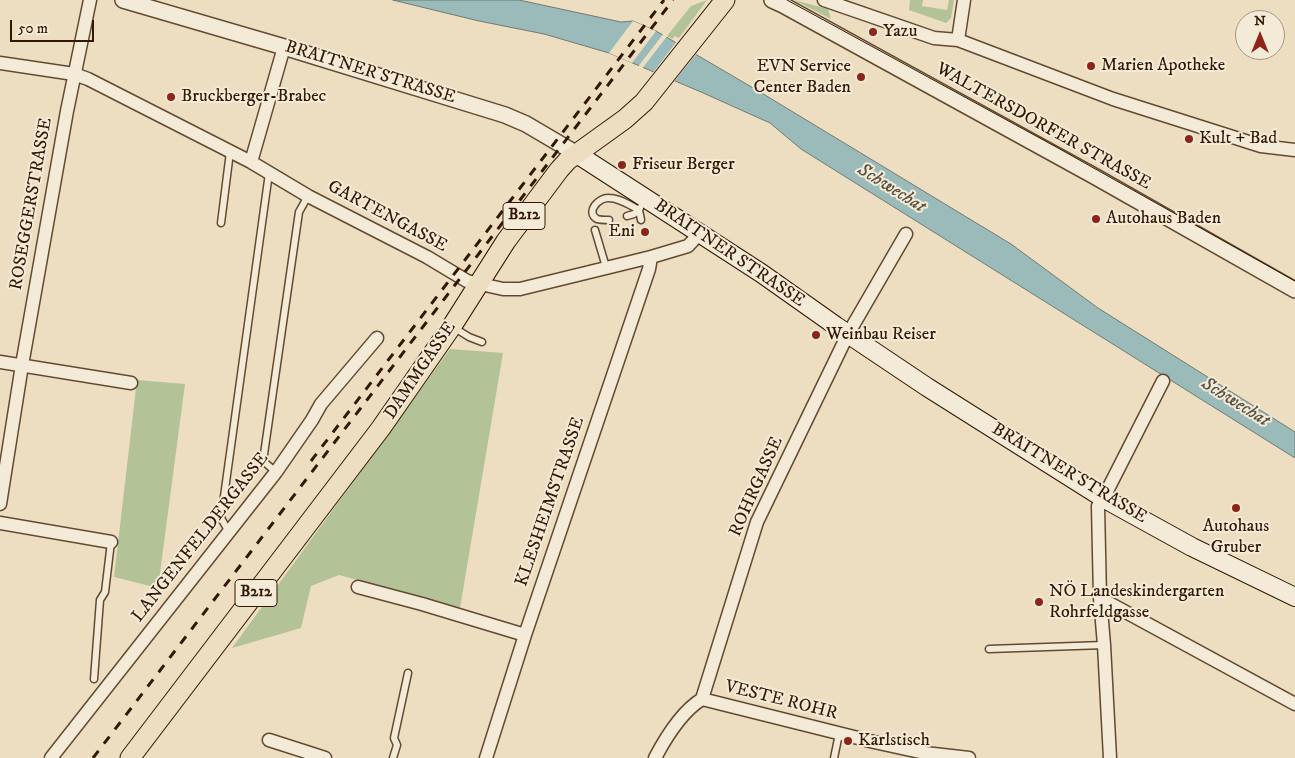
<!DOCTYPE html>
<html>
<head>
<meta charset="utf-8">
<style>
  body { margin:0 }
  #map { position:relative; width:1295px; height:758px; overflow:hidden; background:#eddec2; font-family:"IM FELL DW Pica",serif }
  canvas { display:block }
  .north { position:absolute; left:1235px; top:10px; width:50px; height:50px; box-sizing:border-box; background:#f3ead7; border:1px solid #a69681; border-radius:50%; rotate:0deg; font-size:14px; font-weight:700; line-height:20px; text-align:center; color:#331800 }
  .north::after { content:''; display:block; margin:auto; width:18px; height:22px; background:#8f2418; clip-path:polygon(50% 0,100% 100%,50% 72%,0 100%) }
  .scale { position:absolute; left:10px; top:20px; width:84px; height:22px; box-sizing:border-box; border:2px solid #331800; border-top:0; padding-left:6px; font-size:15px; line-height:18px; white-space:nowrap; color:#331800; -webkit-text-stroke:4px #f3ead7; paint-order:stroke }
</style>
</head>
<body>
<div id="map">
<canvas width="1295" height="758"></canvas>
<div class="north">N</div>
<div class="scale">50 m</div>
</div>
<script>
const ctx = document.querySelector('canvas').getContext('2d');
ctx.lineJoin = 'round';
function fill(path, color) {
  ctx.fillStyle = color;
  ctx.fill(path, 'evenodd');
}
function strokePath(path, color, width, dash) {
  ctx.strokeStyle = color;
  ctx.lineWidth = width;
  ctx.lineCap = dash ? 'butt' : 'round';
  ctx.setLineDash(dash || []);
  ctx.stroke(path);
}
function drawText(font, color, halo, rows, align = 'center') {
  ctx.font = font + ' "IM FELL DW Pica",serif';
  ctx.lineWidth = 4;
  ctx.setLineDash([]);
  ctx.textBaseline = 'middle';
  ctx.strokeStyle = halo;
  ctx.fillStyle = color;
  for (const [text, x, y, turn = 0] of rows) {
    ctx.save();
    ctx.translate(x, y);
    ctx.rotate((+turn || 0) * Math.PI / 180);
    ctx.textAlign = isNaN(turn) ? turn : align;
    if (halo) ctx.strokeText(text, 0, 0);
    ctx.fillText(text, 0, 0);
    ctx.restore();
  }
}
fill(new Path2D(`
  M707,0L679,38L675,36L672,39L667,36L691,6Z
  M794,0L828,9L831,19Z
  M910,0H923L922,6L947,10L949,0H954L951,18L946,23L909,10Z
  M450,349L503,353L460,608L339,575L311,586L301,628L232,648Z
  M137,380L185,384L158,588L114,577Z`), '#b3c297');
const water = new Path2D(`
  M393,0H519L621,22L633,21L656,31L760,92L1011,244L1098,308L1295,432V458L801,149L770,123L701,92L609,53L544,34L479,21Z`);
fill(water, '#9bbbbb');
strokePath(water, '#717a70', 1);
fill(new Path2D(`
  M633,21L656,31L632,63L609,53Z
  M664,33L668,35L641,70L637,68Z
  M677,41L697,53L673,83L652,74Z`), '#eddec2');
const service = new Path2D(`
  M640,208L639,210L641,220
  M609,220C605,220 600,220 597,219C585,212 599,197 609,198C619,198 630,205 639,210L634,214L627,216
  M221,223L230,152
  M595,230L606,267
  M453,327L469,337L482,342
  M276,472L263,461L299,212L308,196
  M229,532L221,518L269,173
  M989,649L1104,645
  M94,679L100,600L105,592L111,542
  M393,758L397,745L394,738L408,673
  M834,758L839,734`);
const minor = new Path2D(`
  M824,0L934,38L958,40L1113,99L1261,146L1295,150
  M958,40L964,0
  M0,63L74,74L88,79L251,162L308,196L427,257L467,281L503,289H520L651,257L688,246L699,234
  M251,162L284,47
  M0,362L131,383
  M0,504L22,365L67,111L90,0
  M0,523L111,542
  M358,587L422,604L525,635
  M1100,598L1295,704
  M702,699L874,742L925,753L969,758
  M269,740L325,758
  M51,758L276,472L312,420L321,404L377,338
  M486,758L525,635L649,269L651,257
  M655,758C666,737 681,712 702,699L757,522L848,334L906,234
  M1110,758L1104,645L1100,598L1098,506L1107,491L1163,381`);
const tertiary = new Path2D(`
  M123,0L284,47L505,115L526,124L577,154
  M772,0L783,5L1094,176L1295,290`);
const secondary = new Path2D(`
  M577,154L761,273L836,326L927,387L1103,498L1192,547L1295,597`);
const primary = new Path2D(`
  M130,758L381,428L452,326L506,241L559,170L568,160L625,119L644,102L725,0`);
strokePath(service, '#624a30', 9);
strokePath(minor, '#624a30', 15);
strokePath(tertiary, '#624a30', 18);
strokePath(secondary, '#331800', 20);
strokePath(primary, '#331800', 21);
strokePath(service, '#f3ead7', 6);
strokePath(minor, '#f3ead7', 12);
strokePath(tertiary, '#f3ead7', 15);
strokePath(secondary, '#f3ead7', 18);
strokePath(primary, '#eddec2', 19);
strokePath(new Path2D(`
  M787,0L1058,148L1295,281`), '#331800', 1);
strokePath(new Path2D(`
  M311,461L664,0
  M93,758L673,0`), '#331800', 3, [9, 9]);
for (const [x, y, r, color] of [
  [873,32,5,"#8f2418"],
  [1091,66,5,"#8f2418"],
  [861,77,5,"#8f2418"],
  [171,97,5,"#8f2418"],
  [1189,139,5,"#8f2418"],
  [622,165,5,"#8f2418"],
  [1096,219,5,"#8f2418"],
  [645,232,5,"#8f2418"],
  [816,335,5,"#8f2418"],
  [1236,508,5,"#8f2418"],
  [1039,602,5,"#8f2418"],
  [848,741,5,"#8f2418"]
]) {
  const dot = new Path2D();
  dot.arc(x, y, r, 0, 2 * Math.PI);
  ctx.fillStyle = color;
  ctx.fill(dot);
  strokePath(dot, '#f3ead7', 2);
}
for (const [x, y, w] of [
  [524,216,42],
  [256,593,42]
]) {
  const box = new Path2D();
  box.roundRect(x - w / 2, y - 13.5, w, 27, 4);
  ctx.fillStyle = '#f3ead7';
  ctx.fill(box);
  strokePath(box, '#331800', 1);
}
drawText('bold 16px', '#331800', null, [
  ["B212",524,216],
  ["B212",256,593]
]);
drawText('18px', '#331800', '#f3ead7', [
  ["Yazu",883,32],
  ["Marien Apotheke",1101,66],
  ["EVN Service",851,67,"right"],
  ["Center Baden",851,88,"right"],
  ["Bruckberger-Brabec",181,97],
  ["Kult + Bad",1199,139],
  ["Friseur Berger",632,165],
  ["Autohaus Baden",1106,219],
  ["Eni",635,232,"right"],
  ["Weinbau Reiser",826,335],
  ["Autohaus",1236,527,"center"],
  ["Gruber",1236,548,"center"],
  ["NÖ Landeskindergarten",1049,592],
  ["Rohrfeldgasse",1049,613],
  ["Karlstisch",858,741]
], 'left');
drawText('18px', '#331800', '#f3ead7', [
  ["BRAITNER STRASSE",370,73,17],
  ["WALTERSDORFER STRASSE",1043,127,29],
  ["ROSEGGERSTRASSE",32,204,-80],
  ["GARTENGASSE",387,217,28],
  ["BRAITNER STRASSE",729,254,34],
  ["DAMMGASSE",421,371,-56],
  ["BRAITNER STRASSE",1069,474,31],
  ["ROHRGASSE",757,487,-66],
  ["KLESHEIMSTRASSE",551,502,-71],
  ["LANGENFELDERGASSE",201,538,-52],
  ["VESTE ROHR",781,701,14]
]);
drawText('italic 19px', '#575141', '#f3ead7', [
  ["Schwechat",891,189,32],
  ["Schwechat",1235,403,32]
]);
</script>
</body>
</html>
